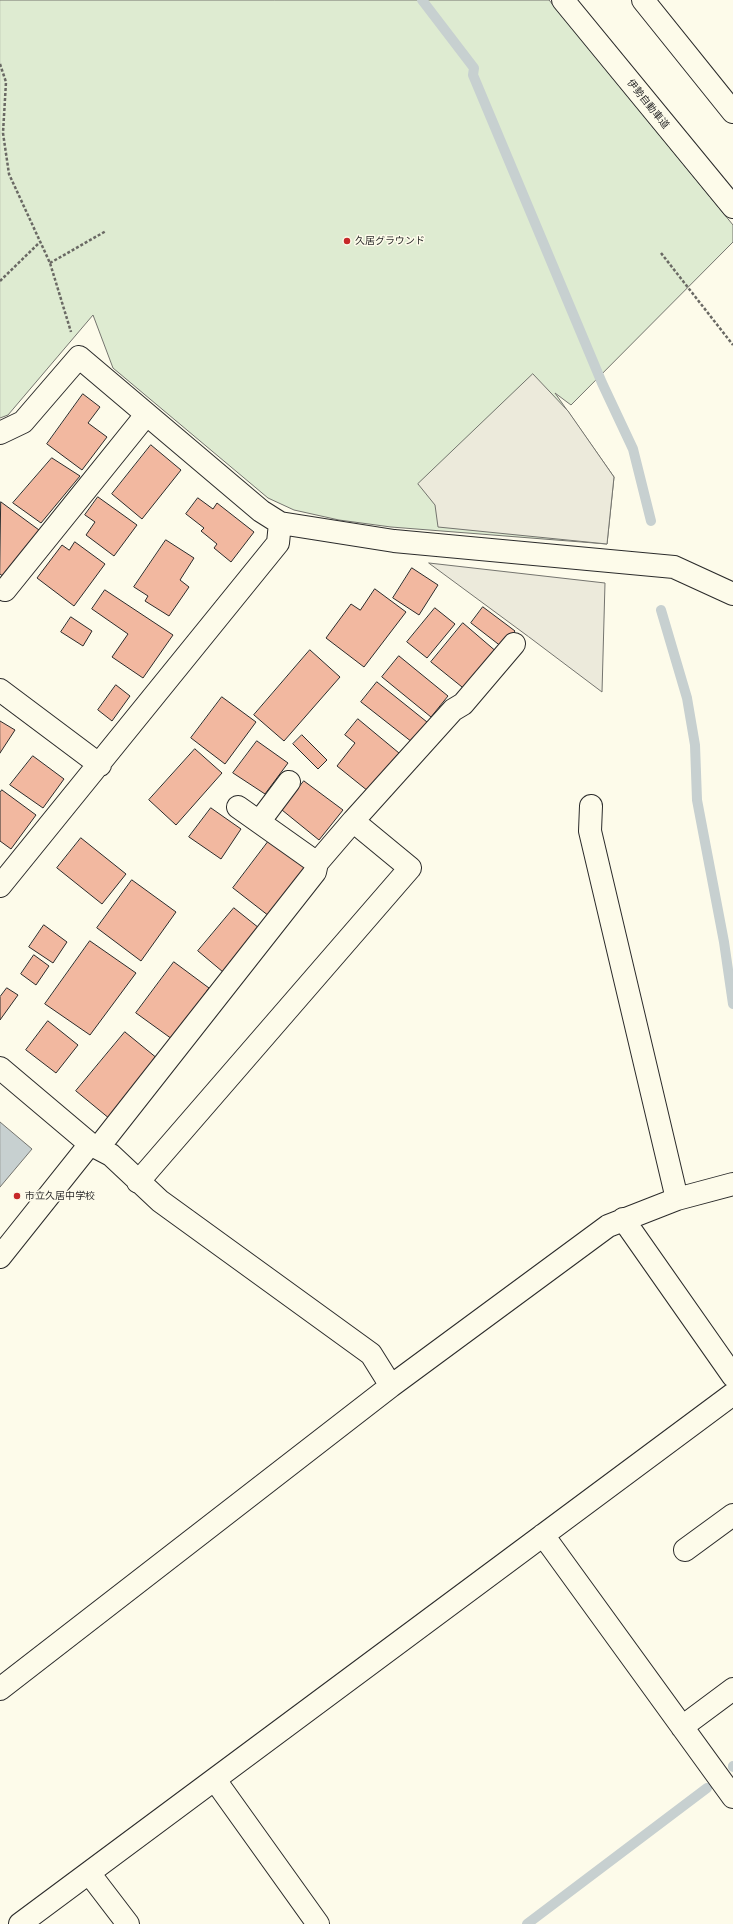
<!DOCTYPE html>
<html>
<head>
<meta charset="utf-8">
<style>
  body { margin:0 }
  canvas { display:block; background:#fdfbea }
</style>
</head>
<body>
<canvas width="733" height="1924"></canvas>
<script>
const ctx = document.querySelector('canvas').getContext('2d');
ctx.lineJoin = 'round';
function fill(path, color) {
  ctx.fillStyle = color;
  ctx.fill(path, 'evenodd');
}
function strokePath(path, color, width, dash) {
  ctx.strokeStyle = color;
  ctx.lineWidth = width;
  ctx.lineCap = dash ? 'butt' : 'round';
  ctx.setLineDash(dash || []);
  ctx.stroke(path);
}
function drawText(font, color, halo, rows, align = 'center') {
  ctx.font = font + ' "Public Sans","Noto Sans JP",sans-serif';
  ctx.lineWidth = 3;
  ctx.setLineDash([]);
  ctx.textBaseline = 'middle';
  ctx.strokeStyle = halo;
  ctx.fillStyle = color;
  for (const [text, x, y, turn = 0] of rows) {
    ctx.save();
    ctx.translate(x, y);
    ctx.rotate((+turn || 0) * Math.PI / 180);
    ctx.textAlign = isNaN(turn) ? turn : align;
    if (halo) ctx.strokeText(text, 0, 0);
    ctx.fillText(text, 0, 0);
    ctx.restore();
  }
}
const green = new Path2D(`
  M0,0H549L733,225V242L571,405L555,393L614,477L607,544L391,527L339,520L294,510L268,498L113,368L93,315L8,415L0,418Z`);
fill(green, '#deebd1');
strokePath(green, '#74746e', 1);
const parking = new Path2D(`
  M533,374L568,411L614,477L607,544L438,527L435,505L418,484Z
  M429,563L605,583L602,692L529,637Z`);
fill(parking, '#eceadb');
strokePath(parking, '#74746e', 1);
const water = new Path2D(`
  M0,1122L32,1149L0,1187Z`);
fill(water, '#c7d0d0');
strokePath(water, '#74746e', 1);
strokePath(new Path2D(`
  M422,0L474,68L473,75L602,383L633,449L651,521
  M661,610L687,698L695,745L697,800L724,942L733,1004
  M733,1767V1766
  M527,1924L707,1788`), '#c7d0d0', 10);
const building = new Path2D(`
  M83,394L100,407L88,423L107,437L82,470L47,444Z
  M151,445L181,470L142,519L112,494Z
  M52,458L80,476L41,523L13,503Z
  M98,497L137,525L114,556L86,535L95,522L85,515Z
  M198,498L213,509L217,503L254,532L231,562L214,548L217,544L201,531L204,528L186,514Z
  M1,502L39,530L4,577L0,574Z
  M166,540L194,558L180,580L189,587L169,616L145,601L148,596L134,587Z
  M75,542L105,564L74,606L37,578L62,545L69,550Z
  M412,568L438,585L419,615L393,598Z
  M375,589L406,612L364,667L326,638L351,604L360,610Z
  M105,590L173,635L143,678L112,657L128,634L92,609Z
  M483,607L515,631L502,647L471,623Z
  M435,608L455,624L427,658L407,642Z
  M71,617L92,631L83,646L61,632Z
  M463,623L498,653L467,691L431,662Z
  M310,650L340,677L284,741L254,715Z
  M399,656L448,696L431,717L382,677Z
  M377,682L427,722L412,742L361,702Z
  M116,685L130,696L112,721L98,710Z
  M222,697L256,722L225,764L191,738Z
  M358,719L399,753L368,791L337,766L355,743L345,735Z
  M0,721L15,730L0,753Z
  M302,735L327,760L318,769L293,744Z
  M257,741L288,763L265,794L233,773Z
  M195,749L222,773L176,825L149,800Z
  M33,756L64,779L43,808L10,785Z
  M304,781L343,810L319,840L282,810Z
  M2,790L36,815L11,849L0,841V793Z
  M211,808L241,829L221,859L189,837Z
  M81,838L126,874L102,904L57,868Z
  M271,838L307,865L269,916L233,888Z
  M132,880L176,912L141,961L97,928Z
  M234,908L259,928L223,972L198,951Z
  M44,925L67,942L53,963L29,947Z
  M90,941L136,973L90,1035L45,1004Z
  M34,955L49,966L36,985L21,974Z
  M174,962L209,988L172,1039L136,1013Z
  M7,988L18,995L0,1020V997Z
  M48,1021L78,1045L56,1073L26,1050Z
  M125,1032L158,1059L110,1119L76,1091Z`);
fill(building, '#f2b8a0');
strokePath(building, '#2b2b2b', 1);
const minor = new Path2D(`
  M0,433L23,422L79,357L261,511L280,523L394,541L674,567L733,594
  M5,590L146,415
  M0,690L100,765
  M591,806L590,831L677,1199
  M238,807L317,863
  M353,821L453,710L463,704L514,644
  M259,822L289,782
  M0,886L278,543L280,523
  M0,1068L90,1144L111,1155L160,1201L371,1354L391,1386
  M98,1148L315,872L317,863L353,821L410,868L138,1182
  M623,1219L733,1376
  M0,1257L90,1144
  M543,1535L733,1797
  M685,1550L733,1515
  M0,1689L391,1386L608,1226L677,1199L733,1184
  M682,1727L733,1689
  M215,1780L318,1924
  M89,1873L128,1924
  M20,1924L733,1394`);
const highway = new Path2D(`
  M563,0L733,207
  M643,0L733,112`);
strokePath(minor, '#2b2b2b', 24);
strokePath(highway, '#2b2b2b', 24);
strokePath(new Path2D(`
  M0,64L6,82L3,133L9,174L50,263L71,332
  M661,253L733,345
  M50,263L106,231
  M0,281L40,242`), '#6a6964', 2.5, [3, 2]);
strokePath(minor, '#fdfbea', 22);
strokePath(highway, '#fdfbea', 22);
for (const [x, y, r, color] of [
  [347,241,4,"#c62828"],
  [17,1196,4,"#c62828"]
]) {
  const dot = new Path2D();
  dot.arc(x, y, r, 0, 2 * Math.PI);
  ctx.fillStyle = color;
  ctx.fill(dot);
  strokePath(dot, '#fdfbea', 1.5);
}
drawText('10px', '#2b2b2b', '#fdfbea', [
  ["伊勢自動車道",648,104,51]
]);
drawText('10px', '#2b2b2b', '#fdfbea', [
  ["久居グラウンド",355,241],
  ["市立久居中学校",25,1196]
], 'left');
</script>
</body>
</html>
